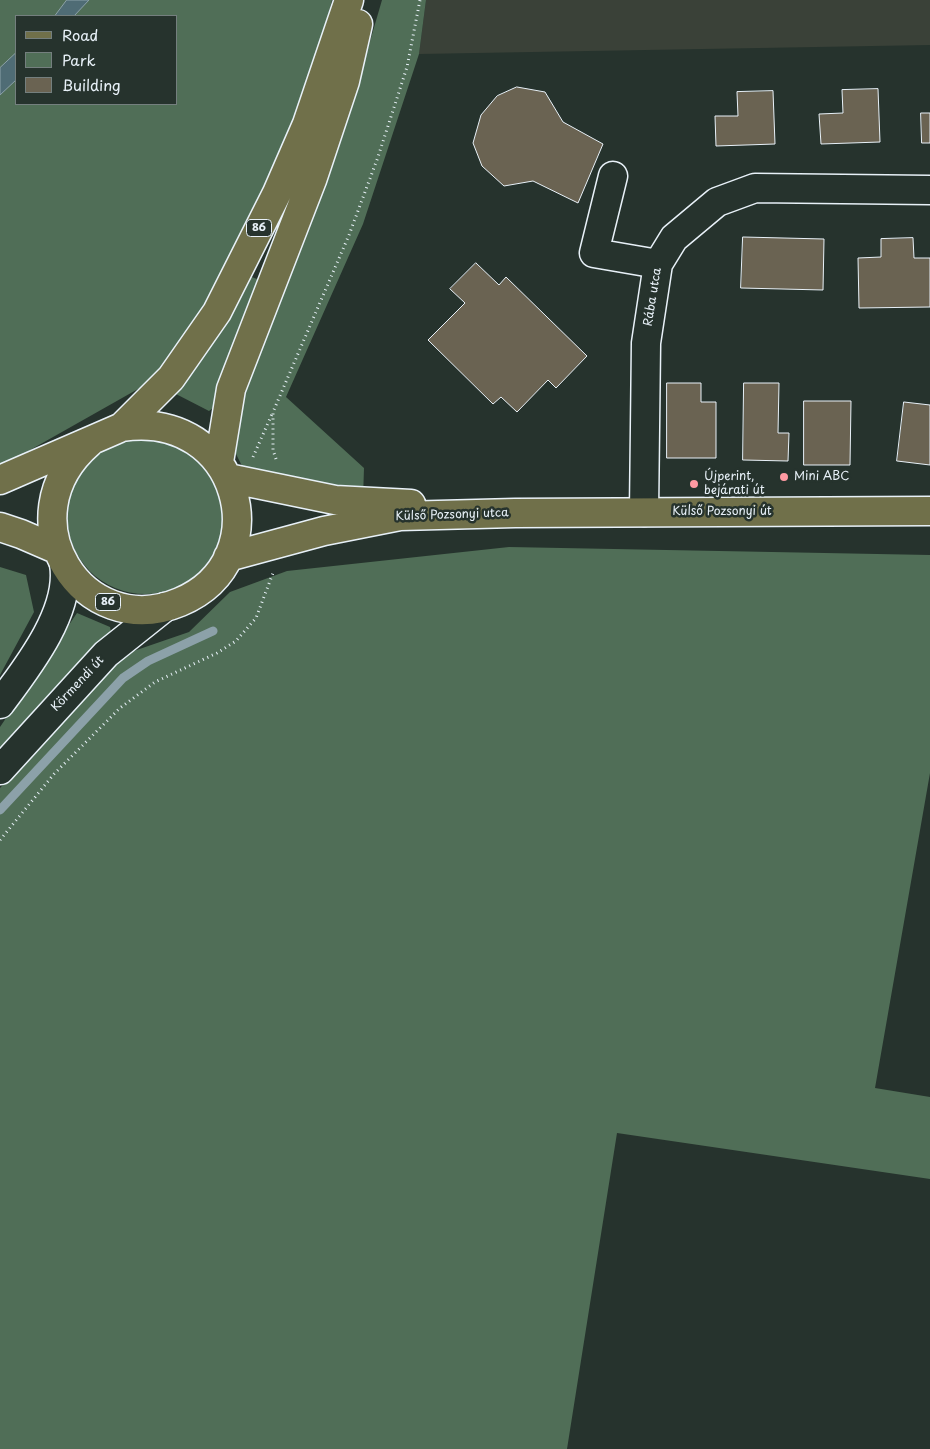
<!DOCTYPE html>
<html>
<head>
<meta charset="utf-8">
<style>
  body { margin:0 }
  #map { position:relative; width:930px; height:1449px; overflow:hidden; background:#26332d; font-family:"Playpen Sans",sans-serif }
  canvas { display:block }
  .legend { position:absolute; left:15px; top:15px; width:162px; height:90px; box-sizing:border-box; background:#26332d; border:1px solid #747f7e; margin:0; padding:6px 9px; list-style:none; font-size:15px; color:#e8f1f8 }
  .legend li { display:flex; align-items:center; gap:10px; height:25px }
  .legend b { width:25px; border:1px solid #747f7e }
</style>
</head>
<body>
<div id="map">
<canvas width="930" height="1449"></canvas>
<ul class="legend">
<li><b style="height:6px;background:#70704a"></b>Road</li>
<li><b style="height:14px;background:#506e57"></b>Park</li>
<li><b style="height:14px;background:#6a6352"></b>Building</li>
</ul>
</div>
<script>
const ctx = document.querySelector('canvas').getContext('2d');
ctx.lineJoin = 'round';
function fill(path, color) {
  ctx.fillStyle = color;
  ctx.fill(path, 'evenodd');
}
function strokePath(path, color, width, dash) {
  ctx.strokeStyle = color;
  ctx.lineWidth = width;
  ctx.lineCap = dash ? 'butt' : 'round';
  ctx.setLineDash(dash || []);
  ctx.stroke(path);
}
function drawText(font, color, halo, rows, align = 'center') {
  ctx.font = font + ' "Playpen Sans",sans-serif';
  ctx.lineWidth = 5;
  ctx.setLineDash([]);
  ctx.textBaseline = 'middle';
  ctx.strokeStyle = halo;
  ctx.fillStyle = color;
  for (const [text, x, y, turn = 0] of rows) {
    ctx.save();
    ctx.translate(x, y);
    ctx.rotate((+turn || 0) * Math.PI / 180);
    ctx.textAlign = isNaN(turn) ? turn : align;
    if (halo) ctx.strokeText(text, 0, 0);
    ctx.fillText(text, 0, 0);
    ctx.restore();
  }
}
fill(new Path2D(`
  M426,0H930V45L419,54Z`), '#3a4138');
fill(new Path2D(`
  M0,0H332L317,60L256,214L199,321L161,376L0,467ZM16,16H176V104H16Z
  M382,0H426L419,54L363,224L286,397L364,468L363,499L243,468L231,444L232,421L364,62Z
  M249,276L257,279L258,285L226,361L213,408L209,411L174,393Z
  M67 516a78 78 0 1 1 156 0a78 78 0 1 1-156 0Z
  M509,547L930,555V773L875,1088L930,1097V1179L617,1133L567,1449H0V788L125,654L189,632L230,592L287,571Z
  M0,567L26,575L34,612L0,675Z
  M77,613L110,627L111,632L90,652L0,754V727Z`), '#506e57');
const water = new Path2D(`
  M67,0H89L74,16H55Z
  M16,53V80L0,95V68Z`);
fill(water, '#4f6c75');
strokePath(water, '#8ca1a9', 1);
strokePath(new Path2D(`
  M0,810L123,678L148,661L213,631`), '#8ca1a9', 9);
const building = new Path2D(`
  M517,87L545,92L563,122L603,144L578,203L533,181L504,186L482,166L473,143L481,115L497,96Z
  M878,89L880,142L821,144L819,114L843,113L842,90Z
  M773,91L775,144L716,146L715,116H738L737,92Z
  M921,113H930V143H922Z
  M743,237L824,239L823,290L741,288Z
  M913,238L914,258H930V307L859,308L858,258L881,257V239Z
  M476,263L499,285L506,277L587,356L556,388L548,380L517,412L501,397L493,404L428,340L465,303L450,289Z
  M667,383H701V402H716V458H667Z
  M744,383H779L778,433H789L788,461L743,460Z
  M804,401H851L850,465H804Z
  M904,402L930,405V465L897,461Z`);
fill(building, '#6a6352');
strokePath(building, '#e8f1f8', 1);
const minor = new Path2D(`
  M613,176L594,253L658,264
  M644,512L646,343L658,264L674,238L717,202L755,188L930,190
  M0,704C27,668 72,611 64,564
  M0,770L106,654L165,607`);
const major = new Path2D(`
  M122,427L171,378L217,312L277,193L307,124L349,0
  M219,462L231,389L312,180L345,81L358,24
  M228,478L335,500L411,504
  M0,480L122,427C240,409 280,560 180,602C83,643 3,518 89,443
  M0,527L21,534L58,550
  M228,557L324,531L400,516L515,513L930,511`);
strokePath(minor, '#e8f1f8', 31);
strokePath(major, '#e8f1f8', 31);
strokePath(new Path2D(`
  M253,457L272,414
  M276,459L273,450V412L349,235L378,157L407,67L420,0
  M0,840L54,774L120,708L155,682L217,653L236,641L256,618L273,573`), '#e8f1f8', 3, [1, 4]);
strokePath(minor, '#26332d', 28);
strokePath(major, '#70704a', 28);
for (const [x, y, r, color] of [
  [784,477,5,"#ff9aa2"],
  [694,484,5,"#ff9aa2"]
]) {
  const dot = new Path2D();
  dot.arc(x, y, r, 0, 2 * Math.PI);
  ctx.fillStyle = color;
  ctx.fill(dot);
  strokePath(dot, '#26332d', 2);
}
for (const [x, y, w] of [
  [259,228,25],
  [108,602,25]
]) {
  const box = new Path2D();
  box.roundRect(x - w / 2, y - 8.5, w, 17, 4);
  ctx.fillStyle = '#26332d';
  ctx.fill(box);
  strokePath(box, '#e8f1f8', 1);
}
drawText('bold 11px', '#e8f1f8', null, [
  ["86",259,228],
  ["86",108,602]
]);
drawText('12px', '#e8f1f8', '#26332d', [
  ["Rába utca",653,297,-81],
  ["Külső Pozsonyi út",722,512],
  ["Külső Pozsonyi utca",452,515,-2],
  ["Körmendi út",78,684,-47]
]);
drawText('12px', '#e8f1f8', '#26332d', [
  ["Újperint,",704,477],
  ["bejárati út",704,491],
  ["Mini ABC",794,477]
], 'left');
</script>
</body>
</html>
